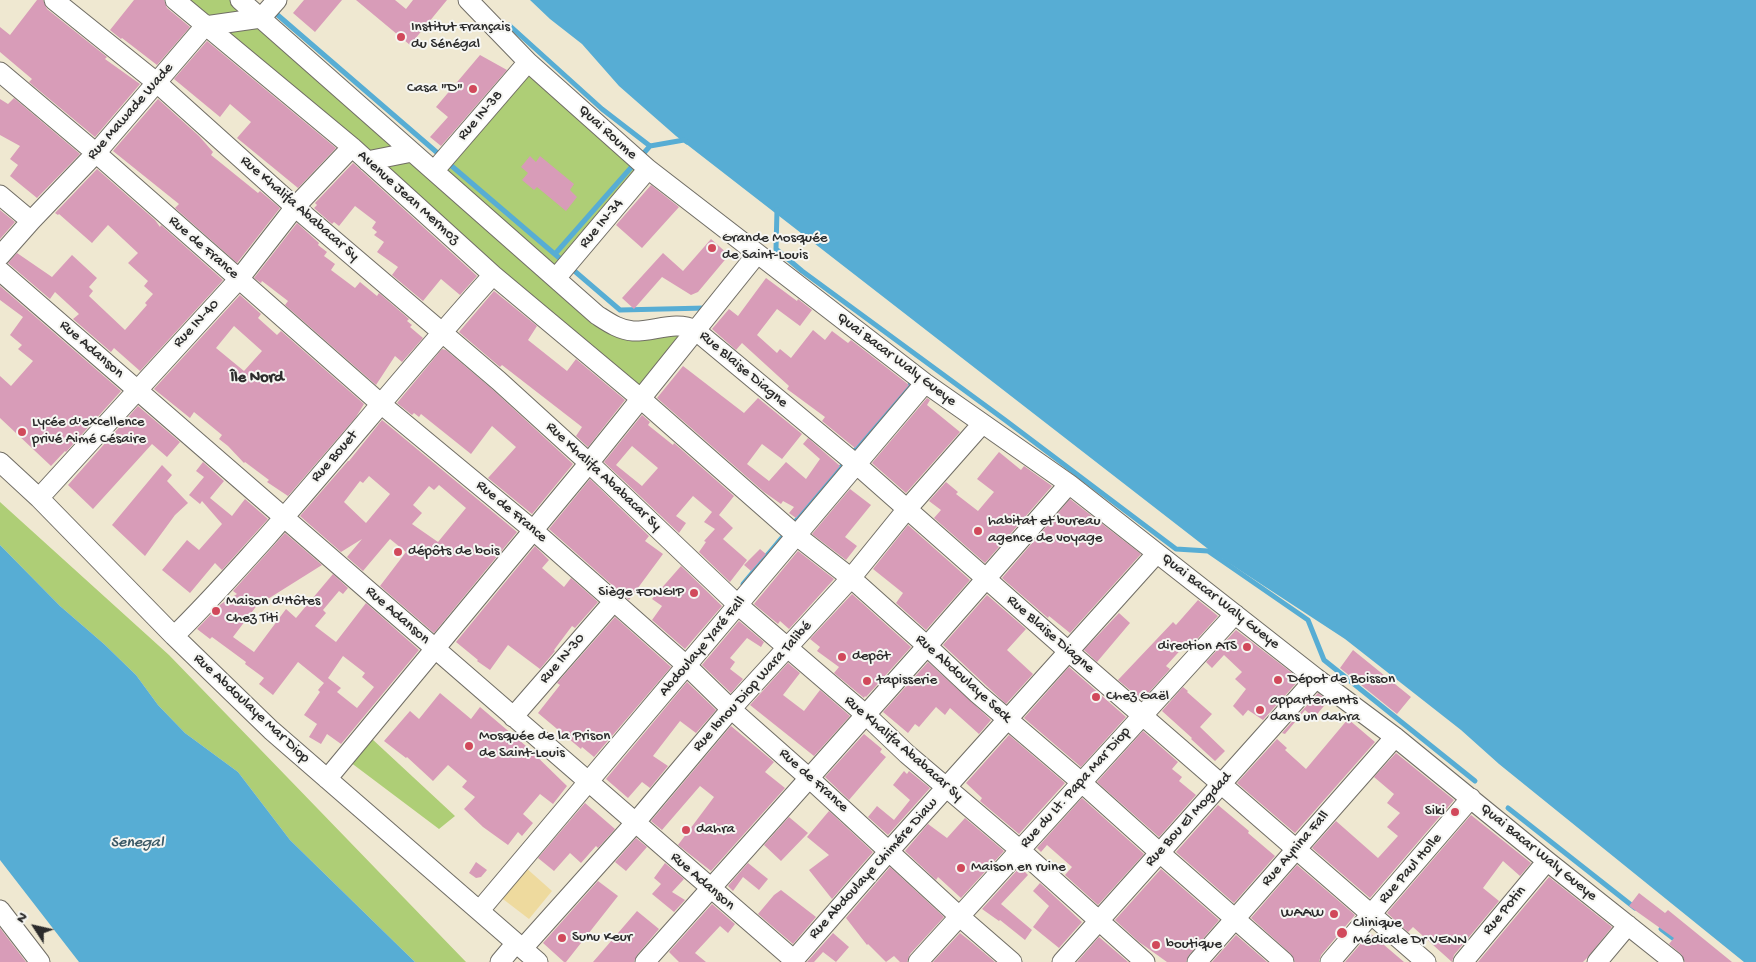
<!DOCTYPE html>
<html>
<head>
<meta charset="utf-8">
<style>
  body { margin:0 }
  #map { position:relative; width:1756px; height:962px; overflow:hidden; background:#efe8d1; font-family:"Gochi Hand",sans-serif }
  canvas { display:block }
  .north { position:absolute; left:10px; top:902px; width:50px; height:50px; -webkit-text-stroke:4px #f6f6f2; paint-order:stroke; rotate:305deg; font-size:14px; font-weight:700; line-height:20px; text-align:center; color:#2b2b2b }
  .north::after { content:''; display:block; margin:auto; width:18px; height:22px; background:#2b2b2b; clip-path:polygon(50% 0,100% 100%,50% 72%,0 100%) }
</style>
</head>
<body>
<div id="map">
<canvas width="1756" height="962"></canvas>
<div class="north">N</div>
</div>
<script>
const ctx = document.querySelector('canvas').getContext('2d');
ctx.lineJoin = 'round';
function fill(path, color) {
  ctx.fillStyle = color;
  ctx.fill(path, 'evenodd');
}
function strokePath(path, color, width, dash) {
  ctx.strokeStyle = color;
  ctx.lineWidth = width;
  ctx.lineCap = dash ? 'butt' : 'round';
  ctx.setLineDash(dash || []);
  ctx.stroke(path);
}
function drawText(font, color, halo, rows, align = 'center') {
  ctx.font = font + ' "Gochi Hand",sans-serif';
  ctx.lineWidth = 4;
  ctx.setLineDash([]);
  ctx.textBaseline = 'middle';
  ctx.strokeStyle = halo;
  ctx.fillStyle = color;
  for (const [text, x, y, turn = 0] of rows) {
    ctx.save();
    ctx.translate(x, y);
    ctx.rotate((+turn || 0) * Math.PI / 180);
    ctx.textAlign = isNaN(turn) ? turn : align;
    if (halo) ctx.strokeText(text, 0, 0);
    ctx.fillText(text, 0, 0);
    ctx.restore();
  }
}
fill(new Path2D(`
  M183,0H230L601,327L690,330L639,392Z
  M529,71L639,172L556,266L444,168Z
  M0,502L169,655L466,962H415L290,840L238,772L185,733L158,705L136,675L104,644L60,606L0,545Z
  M371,738L455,816L439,829L350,762Z`), '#aece76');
fill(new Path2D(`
  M525,867L552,891L529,919L499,896Z`), '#eeda9e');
fill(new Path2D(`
  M530,0H1756V962H1744L1499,764L1461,730L1345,639L1212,552L676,136L619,86L582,44L550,19Z
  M0,545L60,606L104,644L136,675L158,705L185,733L238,772L290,840L415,962H79L0,860Z`), '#57add4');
strokePath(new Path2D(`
  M273,11L441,156
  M509,25L602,109L650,146L684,140L687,142
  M447,162L564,262
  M777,210L776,249L802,271L1005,420L1176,549L1208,551L1308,620L1324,660L1475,781
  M555,254L650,146
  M571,268L620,310L706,308
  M743,584L914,380
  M1508,808L1635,908
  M1661,929L1678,942`), '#57add4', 5);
fill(new Path2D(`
  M37,0H43L47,9L107,57L105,59L140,84L95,137L29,82L32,79L0,52V27L10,35Z
  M134,0H164L167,8L190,27L157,65L122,38L121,39L110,30Z
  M304,0H342L315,32L293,13Z
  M356,0H395L406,9L413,0H447L410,45Z
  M207,41L336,148L298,188L237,138L251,122L230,104L220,117L174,79Z
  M480,55L507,70L441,146L430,137L448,117L436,107Z
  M14,98L80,154L37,198L10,176L18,165L10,159L20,146L0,135V99L8,104Z
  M158,99L199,136L213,152L211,155L258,193L260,191L280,208L237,263L175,208L179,204L113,151Z
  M530,156L536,162L540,156L574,184L570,190L577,197L566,211L537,187L534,190L522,180L528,173L521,167Z
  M353,163L477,276L460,295L441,279L423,301L392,275L398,267L377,252L384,242L374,235L377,232L372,228L376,222L355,206L339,226L334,222L332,224L314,208L317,205L315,203Z
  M97,169L155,220L160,227L161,225L223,280L140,371L114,348L111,352L73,319L79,314L55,292L50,299L8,263L17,253L52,277L72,255L97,278L89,287L93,291L89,296L125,330L147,305L145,303L153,294L144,286L148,281L128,263L138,253L108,225L92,243L59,214L58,215L55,213Z
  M651,185L679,207L642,248L616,225Z
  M0,210L15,222L0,239Z
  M297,223L319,243L318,245L327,252L324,256L335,264L331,270L355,288L360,282L377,296L379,293L409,319L407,321L412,325L410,327L423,338L402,362L395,356L376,385L285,305L288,301L262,281L261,283L254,278Z
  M711,239L729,255L698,292L691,295L662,277L634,309L622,298L663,253L683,271Z
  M766,278L797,301L798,299L812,310L800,326L777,309L757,335L777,353L780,349L791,358L813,330L825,340L832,331L848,343L851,340L909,385L855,448L822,421L825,417L787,389L789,386L742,343L736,350L712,329L729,309L738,316Z
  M0,286L121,391L66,452L65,451L51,466L0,418V376L11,386L33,361L18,349L22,345L10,335L23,317L0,300Z
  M494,291L537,326L528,340L567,371L576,359L625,400L588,447L576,436L582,427L502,365L500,367L459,332Z
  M240,295L261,314L258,318L277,335L281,331L364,404L356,417L288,496L267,482L269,480L245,462L244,463L228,446L219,439L222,435L194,412L190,418L154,389ZM234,326L262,351L244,371L216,348Z
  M442,349L446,350L492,389L573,464L532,514L488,478L516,447L492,426L471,454L421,414L419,417L414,413L412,415L397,403Z
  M683,366L744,413L758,398L802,434L782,459L762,444L747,464L769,481L786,462L806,479L820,459L803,444L808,438L840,466L796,518L789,513L794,507L783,501L781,504L764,492L657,398Z
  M927,398L930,400L927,405L960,432L906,493L872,463Z
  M138,406L180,442L167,457L152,444L93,509L68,485Z
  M642,415L650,422L648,425L673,445L674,443L734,496L719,515L733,528L723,539L747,560L730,582L699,552L706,542L704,541L715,529L704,522L712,512L693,496L676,516L686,523L679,533L604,462ZM632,446L658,468L642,486L616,465Z
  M382,420L517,532L434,633L380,586L406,552L390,539L363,571L347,557L362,539L341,552L300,516L348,461H349ZM369,476L390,494L366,523L344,502L360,481L363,483ZM439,485L466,508L438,542L412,524L422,513L413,505L429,486L434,490Z
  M999,452L1021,470L1024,466L1052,486L985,563L934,518L941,510L929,501L946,482L958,492L956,494L978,511L994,492L977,479Z
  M203,462L224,481L210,498L232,516L245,499L268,519L222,570L215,563L190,593L162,570L187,540L199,550L222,524L202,501L200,504L189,495L204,477L196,471Z
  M162,465L172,475L167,481L188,503L175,515L145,556L112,525Z
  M590,479L649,536L645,541L663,554L629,600L549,529Z
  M850,489L871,505L845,537L857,546L846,560L812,534Z
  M1070,499L1141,554L1070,633L1049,616L1048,618L1002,578Z
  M908,525L970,580L926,630L896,603L903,593L873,569Z
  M285,533L322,565L263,602L261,600L233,637L254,652L286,609L296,618L333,574L348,588L343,594L339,591L323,610L326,613L315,626L336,642L366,603L419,650L341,744L327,734L321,744L309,737L317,724L304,715L320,692L318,690L324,683L298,662L273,695L259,684L264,678L245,664L246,662L212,637L210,639L197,629L221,604L237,594L233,591ZM343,656L365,673L362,677L374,687L357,708L337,692L341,688L328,678Z
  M535,546L549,560L542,568L564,587L571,578L598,602L575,628L572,626L554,650L555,651L540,669L508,645L490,670L477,661L478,660L456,642Z
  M760,549L766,554L751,571L744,565Z
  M798,551L834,579L789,629L780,621L778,624L754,604Z
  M681,566L722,606L685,649L652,620L662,606L652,599Z
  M852,594L911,647L866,697L865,696L864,698L834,673L839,667L817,651L820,647L810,639Z
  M987,595L1026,629L1007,650L1033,674L1006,704L943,645Z
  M1198,600L1218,616L1190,647L1186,644L1166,666L1170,669L1142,700L1118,680L1173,622L1176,625Z
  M1119,613L1130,623L1097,662L1084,650Z
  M615,617L671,667L594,757L582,747L581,749L538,713L560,685L557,683Z
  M739,621L764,642L761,647L747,638L730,658L735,662L730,669L743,679L731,693L702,665Z
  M1236,630L1300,679L1263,720L1248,710L1243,716L1233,706L1246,689L1235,679L1242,672L1224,655L1212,668L1206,662Z
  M1353,650L1411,697L1397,714L1340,668Z
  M928,662L991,720L979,734L950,708L945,715L936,707L919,727L915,724L908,733L883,712Z
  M788,663L800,673L783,695L804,711L820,690L850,716L814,756L750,705Z
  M1069,667L1126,717L1081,767L1024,718Z
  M687,682L716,710L696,733L680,721L653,756L668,766L650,788L642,782L628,798L606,779Z
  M1183,687L1188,691L1187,692L1212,714L1200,727L1225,751L1215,761L1191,739L1192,738L1162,711Z
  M440,693L471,719L480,707L526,746L567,786L553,804L540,794L523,814L533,823L522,836L518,832L508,845L483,827L464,809L475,797L462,787L467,781L448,765L433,781L407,757L406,758L384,741L410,711L419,719Z
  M1318,693L1328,701L1314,718L1305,710L1285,734L1282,733Z
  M1348,719L1375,742L1295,833L1237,783L1277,739L1287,748L1285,750L1306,769Z
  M731,726L774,762L765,772L785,788L711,871L678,845L714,797L700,786L662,830L651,821Z
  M1143,731L1178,762L1172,769L1182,777L1179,781L1196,795L1159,837L1097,782Z
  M864,734L882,749L880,752L886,757L849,800L825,777Z
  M1009,735L1065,783L1019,834L980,801L982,798L966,783Z
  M1396,753L1454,800L1370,898L1312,848L1336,821L1378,858L1398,836L1387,827L1400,813L1387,803L1394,794L1374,777Z
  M904,771L907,774L909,771L930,788L888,835L868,817L877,806L894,820L910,800L893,785Z
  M1082,798L1144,854L1098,905L1065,875L1072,867L1047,845L1041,852L1037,848Z
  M585,803L615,829L598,848L596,846L581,863L570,853L554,871L538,858Z
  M1218,805L1249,831L1248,833L1275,856L1234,903L1176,852Z
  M829,811L873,852L832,899L809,870L829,855L807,837Z
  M1471,815L1531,863L1520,876L1503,861L1483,888L1499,901L1454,955L1452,962L1413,927L1408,932L1387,913Z
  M789,817L808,833L781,861L764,845Z
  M965,818L1004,851L961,898L938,877L936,880L905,851L928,824L947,838Z
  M636,838L647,847L626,871L615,862Z
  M476,862L487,870L481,877L476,878L469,873Z
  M665,863L684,879L672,892L685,900L674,912L652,894L661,884L654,878Z
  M748,863L768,879L759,890L743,877L733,891L728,886Z
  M1297,865L1355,915L1321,955L1319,962H1295L1291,954L1251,918Z
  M890,867L944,917L910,954L907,962H900L894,956L886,962L868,944L867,945L846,918Z
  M1020,867L1028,875L1001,904L1032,930L1025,940L1000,920L999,921L982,909Z
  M1161,869L1219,920L1189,955L1186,962H1167L1139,942L1115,920Z
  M1549,877L1612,927L1587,958L1583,962H1478Z
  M598,881L618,896L566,962H564L543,943Z
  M1040,883L1082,922L1059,948L1033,927L1049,906L1033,891Z
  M781,890L816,917L793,944L758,914L774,895Z
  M1639,893L1665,913L1668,910L1732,962H1685L1681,954L1669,944L1674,938L1629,906Z
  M712,904L735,924L728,933L720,926L695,953L706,962H679L669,952Z
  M637,911L659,929L637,955L634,962H593Z
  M0,928L26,962H0Z
  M833,933L849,947L836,962L823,952L814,962H807Z
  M960,933L970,941L995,962H933Z
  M1370,933L1404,962H1345Z
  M1236,935L1267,962H1212Z
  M1099,937L1128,962H1077Z`), '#d89cb8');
const street = new Path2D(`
  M54,0L156,82L295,207L499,381L589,463L738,605L866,715L907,754L1020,850L1145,962
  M175,0L352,147L493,275L640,398L797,536L851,578L927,646L978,694L1081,782L1160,853L1284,962
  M240,0L597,315C608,322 619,330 633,331C653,332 676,320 695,330L856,464L1068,651L1426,962
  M468,0L528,62L648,169L925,383L1069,484L1316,678L1395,737L1547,861L1674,962
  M0,72L96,153L381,404L533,530L687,666L731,709L809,778L959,916L1012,962
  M367,161L412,152
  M434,171L528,62
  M0,195L31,221
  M0,256L31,221L96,153L205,26L261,18L277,0
  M0,271L794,960
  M556,278L648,169
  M0,462L39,498L174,636L271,730L538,962
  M39,498L239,279L295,207L352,147
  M174,636C206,605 235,572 265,539C342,452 415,361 493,275
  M513,717L614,601
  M327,779L589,463L757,254
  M0,910L40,962
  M480,910L925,383
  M523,948L635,823L731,709L851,578L907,509L982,424
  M500,962L516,943
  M645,962L927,646L1069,484
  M792,962L889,851L1157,553
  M918,962L1235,614
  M1062,962L1316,678
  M1197,962L1395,737
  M1330,962L1471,798
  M1463,962L1547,861
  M1597,962L1628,925`);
strokePath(street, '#706d65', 21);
strokePath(street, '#fff', 19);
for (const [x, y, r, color] of [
  [401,37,5,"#d1495b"],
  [473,89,5,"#d1495b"],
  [712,248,5,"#d1495b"],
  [22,432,5,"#d1495b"],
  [978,531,5,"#d1495b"],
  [398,552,5,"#d1495b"],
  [694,593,5,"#d1495b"],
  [216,611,5,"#d1495b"],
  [1247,647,5,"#d1495b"],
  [842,657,5,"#d1495b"],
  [1278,680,5,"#d1495b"],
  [867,681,5,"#d1495b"],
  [1096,697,5,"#d1495b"],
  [1260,710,5,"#d1495b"],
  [469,746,5,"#d1495b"],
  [1455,812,5,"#d1495b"],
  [686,830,5,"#d1495b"],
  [961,868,5,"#d1495b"],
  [1334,914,5,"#d1495b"],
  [1342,933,6,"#d1495b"],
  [562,938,5,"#d1495b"],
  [1156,945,5,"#d1495b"]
]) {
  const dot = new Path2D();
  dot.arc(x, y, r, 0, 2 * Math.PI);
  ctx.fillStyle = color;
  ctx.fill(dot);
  strokePath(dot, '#f6f6f2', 2);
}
drawText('15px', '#2b2b2b', '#f6f6f2', [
  ["Institut Français",411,28],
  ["du Sénégal",411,45],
  ["Casa \"D\"",463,89,"right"],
  ["Grande Mosquée",722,239],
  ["de Saint-Louis",722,256],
  ["Lycée d'excellence",32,423],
  ["privé Aimé Césaire",32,440],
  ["habitat et bureau",988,522],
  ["agence de voyage",988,539],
  ["dépôts de bois",408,552],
  ["Siège FONGIP",684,593,"right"],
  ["Maison d'Hôtes",226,602],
  ["Chez Titi",226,619],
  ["direction ATS",1237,647,"right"],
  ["depôt",852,657],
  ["Dépot de Boisson",1288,680],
  ["tapisserie",877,681],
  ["Chez Gaël",1106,697],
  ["appartements",1270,701],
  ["dans un dahra",1270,718],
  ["Mosquée de la Prison",479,737],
  ["de Saint-Louis",479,754],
  ["Siki",1445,812,"right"],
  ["dahra",696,830],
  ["Maison en ruine",971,868],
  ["WAAW",1324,914,"right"],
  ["Clinique",1353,924],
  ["Médicale Dr VENN",1353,941],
  ["Sunu Keur",572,938],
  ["boutique",1166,945]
], 'left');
drawText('15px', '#2b2b2b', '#f6f6f2', [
  ["Rue Mawade Wade",131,112,-49],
  ["Rue IN-38",481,116,-49],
  ["Quai Roume",607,133,42],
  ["Avenue Jean Mermoz",408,198,42],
  ["Rue Khalifa Ababacar Sy",299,209,41],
  ["Rue IN-34",602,224,-50],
  ["Rue de France",203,248,41],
  ["Rue IN-40",197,324,-47],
  ["Rue Adanson",91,350,41],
  ["Quai Bacar Waly Gueye",896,360,37],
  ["Rue Blaise Diagne",743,370,40],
  ["Rue Bouet",335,457,-49],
  ["Rue Khalifa Ababacar Sy",603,477,43],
  ["Rue de France",511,512,40],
  ["Quai Bacar Waly Gueye",1220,602,38],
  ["Rue Adanson",397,616,41],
  ["Rue Blaise Diagne",1050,635,41],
  ["Abdoulaye Yaré Fall",703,647,-50],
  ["Rue IN-30",563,659,-49],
  ["Rue Abdoulaye Seck",963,679,42],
  ["Rue Ibnou Diop Wara Talibé",753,687,-48],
  ["Rue Abdoulaye Mar Diop",251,709,43],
  ["Rue Khalifa Ababacar Sy",903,749,41],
  ["Rue de France",813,781,42],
  ["Rue du Lt. Papa Mar Diop",1076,788,-48],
  ["Rue Bou El Mogdad",1189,820,-48],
  ["Rue Aynina Fall",1296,849,-49],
  ["Quai Bacar Waly Gueye",1538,853,39],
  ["Rue Abdoulaye Chimére Diaw",874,869,-48],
  ["Rue Paul Holle",1411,869,-49],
  ["Rue Adanson",702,882,41],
  ["Rue Potin",1505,911,-50]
]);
drawText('bold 16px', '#2b2b2b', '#f6f6f2', [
  ["Île Nord",257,379]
]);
drawText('italic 16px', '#3a5866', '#f6f6f2', [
  ["Senegal",137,844]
]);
</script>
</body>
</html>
